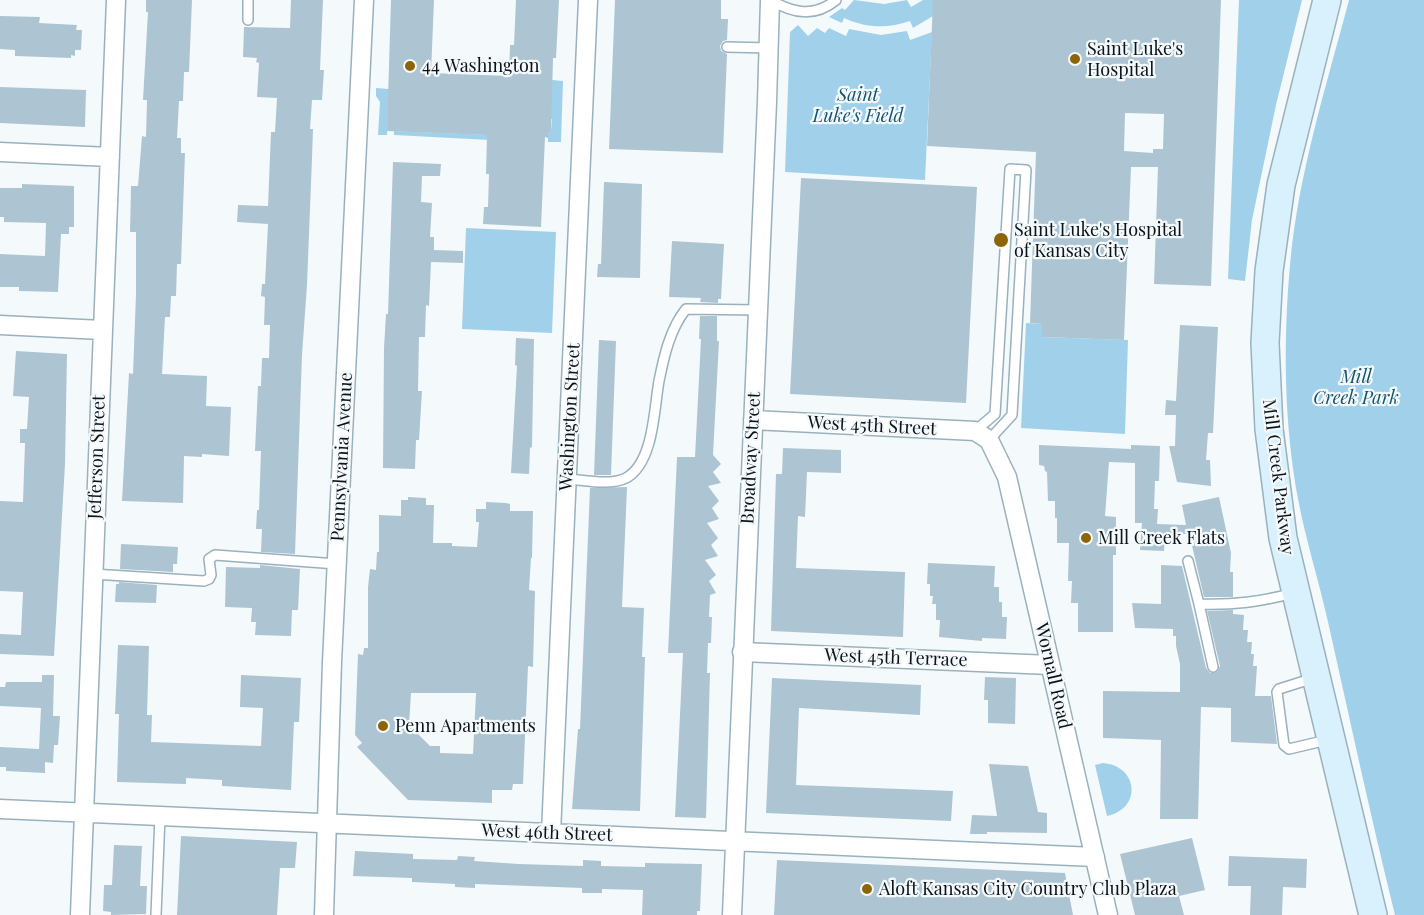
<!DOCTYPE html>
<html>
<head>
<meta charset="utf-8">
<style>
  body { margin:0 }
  canvas { display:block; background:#f4f9fc }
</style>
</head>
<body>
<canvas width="1424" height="915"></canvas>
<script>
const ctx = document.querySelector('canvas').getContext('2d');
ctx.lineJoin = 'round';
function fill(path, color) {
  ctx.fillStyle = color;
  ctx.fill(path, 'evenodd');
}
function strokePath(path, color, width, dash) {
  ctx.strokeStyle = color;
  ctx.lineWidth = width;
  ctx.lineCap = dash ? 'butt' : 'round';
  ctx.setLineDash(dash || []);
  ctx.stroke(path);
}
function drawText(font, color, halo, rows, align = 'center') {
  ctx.font = font + ' "Playfair Display",serif';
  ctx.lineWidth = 4.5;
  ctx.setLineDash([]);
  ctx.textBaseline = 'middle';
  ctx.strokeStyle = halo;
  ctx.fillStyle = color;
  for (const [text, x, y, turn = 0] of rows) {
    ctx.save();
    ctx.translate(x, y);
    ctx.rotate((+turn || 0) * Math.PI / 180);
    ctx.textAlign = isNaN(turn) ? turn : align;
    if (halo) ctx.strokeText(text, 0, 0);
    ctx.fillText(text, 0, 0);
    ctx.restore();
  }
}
fill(new Path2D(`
  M854,0L884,4L907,0L911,7L923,0H933V16L913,28L910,21C887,29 866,28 844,18L842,23L829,17L842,8L845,10Z
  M1239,0H1302L1276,105L1252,220L1245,281L1228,279Z
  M1349,0H1424V915H1395C1371,818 1350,720 1328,622C1319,581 1306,541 1298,499C1284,423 1283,343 1290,265C1298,175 1326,87 1349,0Z
  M798,25L808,36L817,28L825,33L829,28L846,36L849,29L881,35L907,31L910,40L932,32L925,180L785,172L790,32Z
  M552,80L563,81L561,142H548V132L551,131L552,119L547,118Z
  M376,88L389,89L387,135H378L380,102L376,96Z
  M394,131L491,135L490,140L394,135Z
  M466,228L556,232L552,333L462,329Z
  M1026,323L1042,324V337L1128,340L1125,434L1021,428Z
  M1103,763C1139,766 1142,809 1107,816L1095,765Z`), '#a1d1ea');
fill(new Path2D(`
  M146,0H192L189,72H184L183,101H179L177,138H181V153H185L181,264H177L176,296H171L170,317H165L162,374L207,376L206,406L231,407L229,456L202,454V457L184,456L183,503L122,501L129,373L133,374L136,294V232H130L131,186H138L142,136L146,137L147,100H143L148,12H146Z
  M291,0H323L320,70H324L322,100H312L310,129H313L312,158L307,285L302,355L295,554L261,552L262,529H256L257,510H259L261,451H255L258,386H261L262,358H269L270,325H264L265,297L261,296L262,284H265L268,224L237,222L238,205L268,206L271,132H275L277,98L257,97L259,63L256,62L257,58L243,57L244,27L290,28Z
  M391,0H434L431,73L509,76L510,45H514L516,0H559L556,58H553L551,132H548V138L545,137L541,227L483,224L484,207H488L489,174H486L487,135L387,131Z
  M615,0H721V19H728L727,40L723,41L720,46L721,51L727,54L723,153L609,149Z
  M933,0H1221L1211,286L1154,284L1158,167H1131L1124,340L1042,337V324L1030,323L1036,152L927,146ZM1125,113L1164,114L1163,149H1153V153L1124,151Z
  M0,16L40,17L39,23L77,25L76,30H82L81,50H75V56L71,55V58L15,56V50L0,49Z
  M0,87L86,90L85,127L0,123Z
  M393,162L441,164L440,176H422L421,202L432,203L430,237H434V250L463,251V263L431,262L429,306L426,305L425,337H419L418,391H422L419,440H416L415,469L383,468L384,348L386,314H388Z
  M801,178L977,187L966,403L790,394Z
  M604,182L642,184L640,278L597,277L598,264H601Z
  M22,184L74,186V227H69V234H61L58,292L19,291V287H0V254L45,256L46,223L4,222V217H0V188H22Z
  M672,241L724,244L721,299H718V303L700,302L701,298L669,297Z
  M700,316H717V341H719L713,455L721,464L713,472L721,483L708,486L719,501L712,508L719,519L707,523L718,538L711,545L718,556L705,560L716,575L709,581L716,593L710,595L709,617H712L711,643H708L707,673H710L706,818L675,817L683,653H668L677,457H695L701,339H699Z
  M1180,325L1218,327L1213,433H1208L1206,460H1210L1211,486L1177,482L1169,446H1175L1176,415H1165L1166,400L1176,401Z
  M516,338L534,339L532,447L530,448L529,474L511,473L517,366L515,365Z
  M599,340L616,341L611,475H594Z
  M16,351L67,354L65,464L54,656L0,654V634L21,635L23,592L0,591V501L23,502L25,443H20V429H27L29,397L13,396Z
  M1039,445L1131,449V445L1160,446L1159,481H1155L1154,509H1158L1157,524L1186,525L1182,505L1219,497L1231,553L1230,572H1233V597H1204L1189,533L1165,538L1164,551L1140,550L1142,523H1135V463L1109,462L1105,516L1116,517V555H1113V632H1078V603H1071L1072,581H1068L1069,543H1057V518H1055V501H1048L1047,472L1045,471L1044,466L1039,465Z
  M783,448L841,450V473L807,472L805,517L798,516L796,568L905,572L903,637L771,631L776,474H782Z
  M627,487L622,607L644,608L642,657H645L640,811L572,809L578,729H580L590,488Z
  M408,497L426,498V505H434L433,543H452V546L477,547L479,522H476V509H486V502L506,503L510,504V511H533L532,558H531L529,590L535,591L533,667L528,666L523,784H513L512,790H492V803L408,800L357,747L362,743L355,735L358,654L363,655L364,648H368V587L370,569L376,570L377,552H379V515L401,516V500H408ZM411,693H476L473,754L440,753V746H430L409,725Z
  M121,544L178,547L177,564H173V572L120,569Z
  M928,563L995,566L994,587H999V602H1002V617H1007L1006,639L982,638V641L939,637L940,620H936V604H932L933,596H930V584H927Z
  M260,565L300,569L298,610H292L291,636L255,635L256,622H251L252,608L225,607L226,567L260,568Z
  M1161,565L1182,566L1206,668L1210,673L1217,672L1220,666L1207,611L1233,610V614L1244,615L1243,630H1248L1247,642H1252L1251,654H1254L1253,666H1257L1255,696H1271L1277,744L1231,742V708L1201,707L1198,819H1160L1161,740L1103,738V691L1180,692V664L1176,646V636H1173V629L1135,628L1132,603L1161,604Z
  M119,582L157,585L156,603L115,602L116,584H119Z
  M118,645L149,646L147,715H152L151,742L261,746L263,708L240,707L241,675L301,678L299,722H294L291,790L222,786V780L186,778V784L117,782L119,714H115Z
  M42,675H54L53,716H60L58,745H54L53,763L45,762V773L6,771V767H0V747L39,749L41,708L0,706V687H5L6,682H42Z
  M985,677L1016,678L1015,724L988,723V700H984Z
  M772,678L921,685L920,715L799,708L796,785L953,791L951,821L766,813Z
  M989,764L1028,766L1038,812L1047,813V833L987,832V834H970L972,815L997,816Z
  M181,836L297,842L295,868H280L277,915H177Z
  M1192,838L1205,890L1179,896L1184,915H1135L1120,854Z
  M114,845L142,846L140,886H147L146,914L111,915V912L103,911L104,885H112Z
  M355,851L413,854V859L457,860L458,856L475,857L474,861L519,864L583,866V860L601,861V866L645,867V863L702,864L700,911H697V915H642L643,890L602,889V893H582V888L475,884V888L455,887V884L412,882V878L353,876Z
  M1229,856L1307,859L1306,888L1283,887L1282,915H1250L1251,886H1228Z
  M777,860L1065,873L1073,915H774Z`), '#adc5d2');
const service = new Path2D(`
  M770,0C793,13 814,18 836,0
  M248,20V0
  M727,47L769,48
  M975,431L995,414L1010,169L1026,170L1012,415L989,440
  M567,479C584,480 610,486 626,478C654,463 654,408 659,381C664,356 670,329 686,309L758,310
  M1188,561L1199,604C1235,605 1259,602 1294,593
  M93,574L204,581L209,579L211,575L209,559L215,555L337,564
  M1199,604L1213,667
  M1314,678L1279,689L1277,692L1284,745L1289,749L1327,740
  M156,915L160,816`);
const minor = new Path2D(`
  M0,152L110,157
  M0,325L102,330
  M753,420L975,431L989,440L1007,477L1108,915
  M742,652L1050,665
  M0,809L1095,857
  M551,833L588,0
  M80,915L116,0
  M324,915L332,662L364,0
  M732,915L767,102L770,0`);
const secondary = new Path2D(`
  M1327,0L1281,185L1269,271L1265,343L1269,429L1283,538L1373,915`);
strokePath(service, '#99b1bd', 12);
strokePath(minor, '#99b1bd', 21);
strokePath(secondary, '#99b1bd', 30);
strokePath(service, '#fff', 9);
strokePath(minor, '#fff', 18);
strokePath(secondary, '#d9f1fd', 27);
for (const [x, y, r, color] of [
  [1075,59,6,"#8d6507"],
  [410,66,6,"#8d6507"],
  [1001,240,8,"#8d6507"],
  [1086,538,6,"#8d6507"],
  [383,726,6,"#8d6507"],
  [867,889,6,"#8d6507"]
]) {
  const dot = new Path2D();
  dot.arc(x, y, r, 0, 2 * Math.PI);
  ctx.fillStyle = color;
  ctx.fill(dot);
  strokePath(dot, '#f4f9fc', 2);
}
drawText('18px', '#0c1419', '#f4f9fc', [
  ["Saint Luke's",1087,49],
  ["Hospital",1087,70],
  ["44 Washington",422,66],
  ["Saint Luke's Hospital",1014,230],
  ["of Kansas City",1014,251],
  ["Mill Creek Flats",1098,538],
  ["Penn Apartments",395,726],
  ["Aloft Kansas City Country Club Plaza",879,889]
], 'left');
drawText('italic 18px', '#14536e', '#f4f9fc', [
  ["Saint",858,95],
  ["Luke's Field",858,116],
  ["Mill",1356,377],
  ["Creek Park",1356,398]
]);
drawText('18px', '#0c1419', '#f4f9fc', [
  ["Washington Street",570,417,-87],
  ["West 45th Street",872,426,3],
  ["Jefferson Street",97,457,-88],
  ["Pennsylvania Avenue",342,457,-87],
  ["Broadway Street",751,458,-87],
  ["Mill Creek Parkway",1278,477,83],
  ["West 45th Terrace",896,658,2],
  ["Wornall Road",1053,676,77],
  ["West 46th Street",547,833,2]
]);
</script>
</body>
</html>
